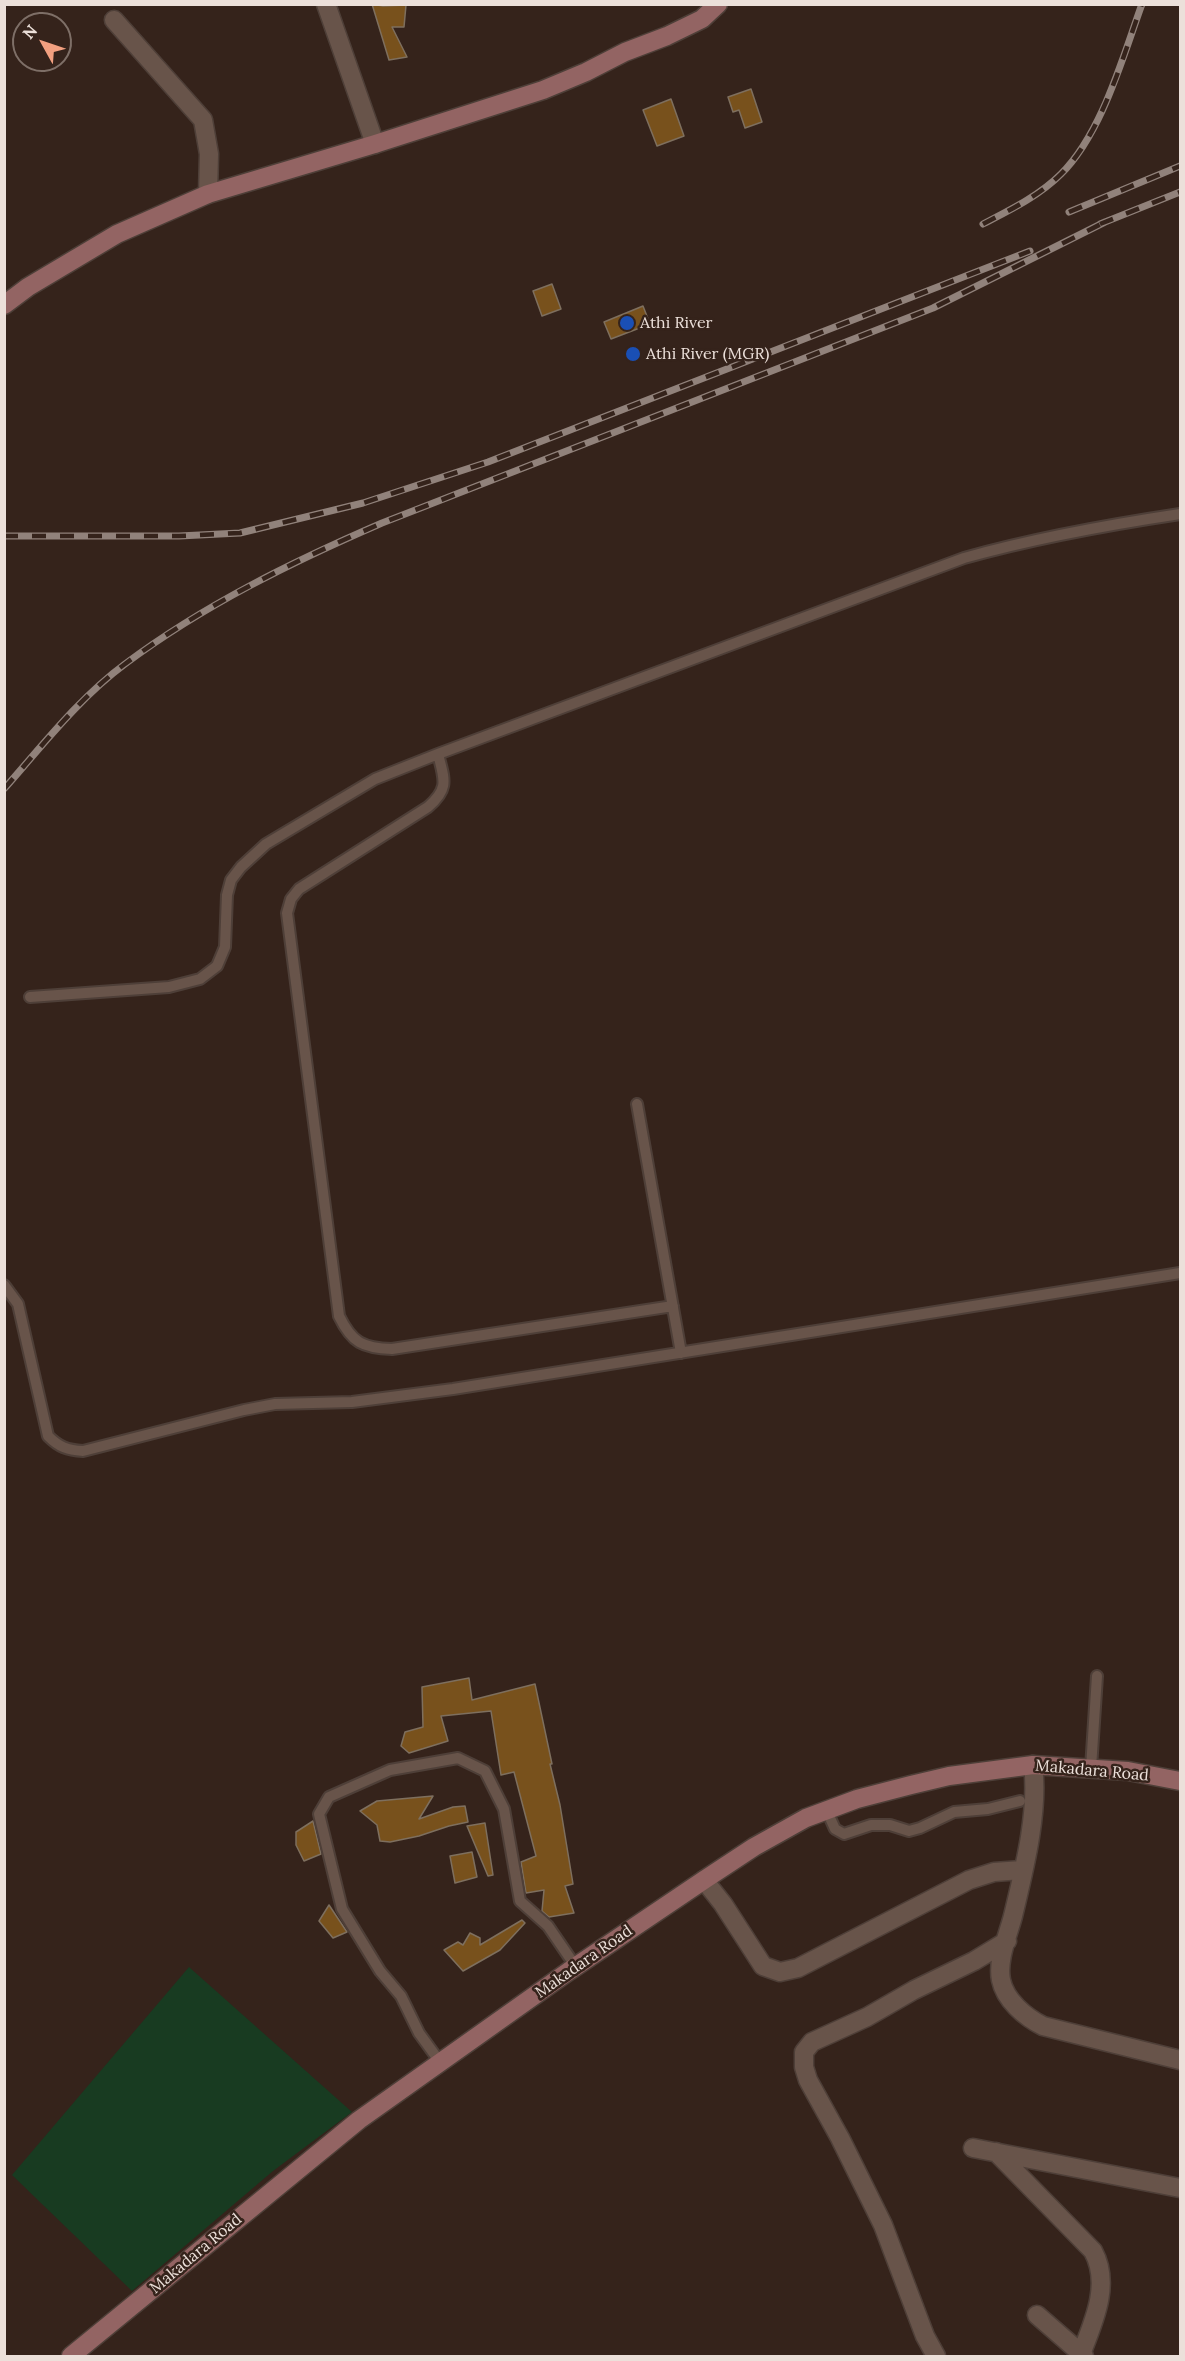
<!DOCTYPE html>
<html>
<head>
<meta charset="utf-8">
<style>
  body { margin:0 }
  #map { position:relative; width:1185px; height:2361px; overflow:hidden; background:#35231b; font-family:Lora,serif }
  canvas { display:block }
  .frame { position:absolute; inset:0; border:6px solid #ece0da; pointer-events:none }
  .north { position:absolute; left:12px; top:12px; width:60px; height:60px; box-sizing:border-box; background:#35231b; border:2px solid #7e6f67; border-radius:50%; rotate:310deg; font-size:16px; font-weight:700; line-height:24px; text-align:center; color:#ece0da }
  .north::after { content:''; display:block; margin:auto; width:21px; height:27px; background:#f2a080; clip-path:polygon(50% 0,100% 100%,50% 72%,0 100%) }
</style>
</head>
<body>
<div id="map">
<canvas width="1185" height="2361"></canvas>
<div class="frame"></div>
<div class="north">N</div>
</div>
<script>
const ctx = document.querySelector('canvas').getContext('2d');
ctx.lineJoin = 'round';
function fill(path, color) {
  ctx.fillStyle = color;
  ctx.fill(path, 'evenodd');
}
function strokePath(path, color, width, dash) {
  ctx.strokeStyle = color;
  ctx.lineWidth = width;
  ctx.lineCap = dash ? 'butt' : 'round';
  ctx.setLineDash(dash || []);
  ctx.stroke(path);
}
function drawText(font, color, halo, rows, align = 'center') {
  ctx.font = font + ' Lora,serif';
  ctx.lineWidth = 5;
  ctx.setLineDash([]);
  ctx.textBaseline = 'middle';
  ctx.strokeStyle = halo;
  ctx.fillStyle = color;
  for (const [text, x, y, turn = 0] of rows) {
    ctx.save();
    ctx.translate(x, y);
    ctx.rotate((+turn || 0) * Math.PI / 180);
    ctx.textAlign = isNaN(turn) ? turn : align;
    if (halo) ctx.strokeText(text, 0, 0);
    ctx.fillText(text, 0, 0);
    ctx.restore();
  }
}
fill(new Path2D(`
  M189,1967L352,2112L273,2171L132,2291L12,2175Z`), '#183b21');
const building = new Path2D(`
  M372,4L383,6L406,5L404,27H392L407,57L389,60Z
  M751,89L762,122L745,128L739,110L733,112L728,97Z
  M671,99L684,136L657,146L643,110Z
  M552,284L561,309L542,316L533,291Z
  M643,306L650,324L611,339L604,322Z
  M469,1678L472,1700L535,1684L552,1764H550L560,1805L573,1884L565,1886L574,1913L549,1917L542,1911L544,1890L526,1893L521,1862L536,1856L514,1772L501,1775L491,1711L441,1716L448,1741L409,1753L401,1746L405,1732L423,1727L422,1687Z
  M433,1796L419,1819L453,1807L465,1806L468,1822L449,1826L419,1836L390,1842L380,1841L377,1825L360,1811L377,1801Z
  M313,1821L321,1854L304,1861L296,1845V1832Z
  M485,1823L493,1875L488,1876L467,1826Z
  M472,1852L477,1877L455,1883L450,1856Z
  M329,1905L347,1932L333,1938L319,1921Z
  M522,1920L525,1923L500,1950L463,1971L444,1950L458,1942L463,1945L470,1933L480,1938V1945Z`);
fill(building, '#78511c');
strokePath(building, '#7e6f5e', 1.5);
const lane = new Path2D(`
  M438,754C444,779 450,788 428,807L299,889L291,899L287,913L339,1316C352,1343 363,1348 392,1349L673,1306
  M30,997L169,987L200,979L217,966L225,947L227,895L231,880L241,867L266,844L375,779L438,754L964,558C1035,538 1107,525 1180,514
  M637,1104L681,1353
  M4,1285L18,1304L48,1436C59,1447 67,1450 83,1451L244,1410L275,1404L352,1402L453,1389L1180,1273
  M1091,1768L1097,1676
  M826,1809L835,1829L844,1834L871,1825H890L909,1831L920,1828L954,1812L988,1809L1020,1801
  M440,2062L419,2033L401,1996L380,1971L342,1909L319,1814L329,1797L390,1770L458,1758L485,1771L504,1809L520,1901L548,1926L576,1967`);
const street = new Path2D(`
  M326,4L375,144
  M114,20L203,120L209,154L208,194
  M1033,1765C1039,1812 1024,1870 1013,1916C1008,1935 997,1960 1001,1980C1005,2000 1025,2017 1043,2026L1180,2060
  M704,1880L723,1904L763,1966L780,1972L798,1968L969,1880L994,1872L1022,1870
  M973,2148L1180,2188
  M996,2152L1093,2251C1111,2284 1094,2321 1081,2354
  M1037,2315L1084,2356
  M936,2356L925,2336L883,2225L840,2138L808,2080L804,2067V2052L812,2042L867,2017L914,1990L974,1961L1007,1941`);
const secondary = new Path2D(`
  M4,305L28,287L117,234L208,194L375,144L543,90L586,72L625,52L667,36L702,19L718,4
  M71,2356L359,2120L569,1971L704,1880L754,1847L806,1818L857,1799L911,1785L949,1776L1033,1765L1128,1771L1180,1781`);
strokePath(lane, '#4e3f38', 14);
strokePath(street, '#4e3f38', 21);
strokePath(secondary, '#4e3f38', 21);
strokePath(lane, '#68544a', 10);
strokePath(street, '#68544a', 18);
strokePath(secondary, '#936463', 18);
const rail = new Path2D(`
  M1069,212L1180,166
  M983,224C1010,210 1039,196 1061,174C1102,133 1122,59 1142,4
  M1100,224L1180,192
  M4,536H179L240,533L363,503L488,462L1030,251
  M4,789C42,746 79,698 125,664C204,605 292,562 382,523L933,308L1105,222`);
strokePath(rail, '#91827b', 7);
strokePath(rail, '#35231b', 4.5, [14]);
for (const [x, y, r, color] of [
  [627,323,8,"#1a4fb4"],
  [633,354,8,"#1a4fb4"]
]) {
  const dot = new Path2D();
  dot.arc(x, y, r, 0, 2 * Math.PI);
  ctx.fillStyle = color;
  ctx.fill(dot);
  strokePath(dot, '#35231b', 2);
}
drawText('16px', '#ece0da', '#35231b', [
  ["Athi River",640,323],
  ["Athi River (MGR)",646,354]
], 'left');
drawText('16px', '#ece0da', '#35231b', [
  ["Makadara Road",1092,1771,5],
  ["Makadara Road",584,1962,-35],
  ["Makadara Road",196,2254,-40]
]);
</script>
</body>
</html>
